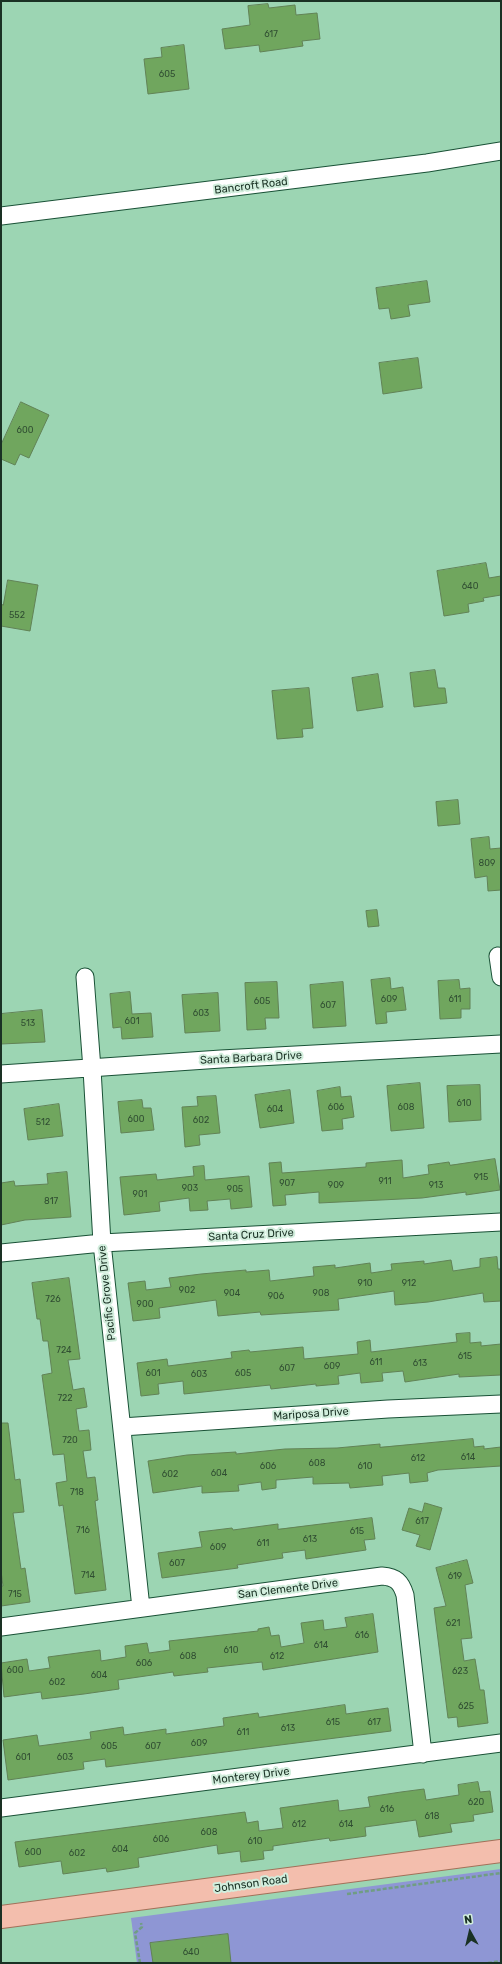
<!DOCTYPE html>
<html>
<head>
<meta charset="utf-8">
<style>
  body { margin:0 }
  #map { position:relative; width:502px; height:1964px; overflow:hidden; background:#9cd5b3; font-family:Rubik,sans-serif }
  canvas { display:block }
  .frame { position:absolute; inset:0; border:2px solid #1a3124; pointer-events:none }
  .north { position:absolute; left:450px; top:1912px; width:40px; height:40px; -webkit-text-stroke:3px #d2eedd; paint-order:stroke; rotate:352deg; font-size:11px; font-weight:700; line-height:16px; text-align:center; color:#1a3124 }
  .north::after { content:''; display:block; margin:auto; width:14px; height:18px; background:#1a3124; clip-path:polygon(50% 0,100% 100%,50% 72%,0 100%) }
</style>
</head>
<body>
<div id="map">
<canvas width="502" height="1964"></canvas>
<div class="frame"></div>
<div class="north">N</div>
</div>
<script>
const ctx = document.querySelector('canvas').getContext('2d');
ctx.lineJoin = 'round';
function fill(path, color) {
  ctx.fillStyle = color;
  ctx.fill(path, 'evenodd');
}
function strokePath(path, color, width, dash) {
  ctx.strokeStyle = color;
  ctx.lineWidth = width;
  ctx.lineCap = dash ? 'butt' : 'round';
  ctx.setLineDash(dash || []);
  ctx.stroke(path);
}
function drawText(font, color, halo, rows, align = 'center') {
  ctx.font = font + ' Rubik,sans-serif';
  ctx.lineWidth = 4;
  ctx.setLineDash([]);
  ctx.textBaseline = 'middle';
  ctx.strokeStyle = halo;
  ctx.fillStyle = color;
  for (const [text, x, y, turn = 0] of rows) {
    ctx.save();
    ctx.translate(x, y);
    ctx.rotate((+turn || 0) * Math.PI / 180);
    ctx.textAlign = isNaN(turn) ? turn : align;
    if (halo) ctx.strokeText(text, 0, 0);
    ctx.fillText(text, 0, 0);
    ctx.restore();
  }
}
fill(new Path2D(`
  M501,1869V1963H137L131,1918Z`), '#8e96d4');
const building = new Path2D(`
  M268,4L269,8L295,5L296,15L317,13L320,39L302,41L303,46L260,52L259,45L225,49L222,29L250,25L248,6Z
  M184,45L189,89L148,94L144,59L162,57L161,48Z
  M427,281L430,302L408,305L410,316L391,319L389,308L379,309L376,288Z
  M418,358L422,388L383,394L379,363Z
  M21,402L49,415L29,458L20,454L15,465L1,459V445Z
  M486,563L489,578L501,576V595L483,598L484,601L468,604L469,612L444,616L437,571Z
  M8,580L38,585L30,631L1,626V604L3,605Z
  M435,670L438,688H445L447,703L414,707L410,673Z
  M378,674L383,707L357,711L352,678Z
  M309,688L313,728L302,729L303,737L277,739L272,691Z
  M458,800L460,824L438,826L436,802Z
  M489,837L490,849L501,848V890L488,891L487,876L475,878L471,839Z
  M377,910L379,926L368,927L366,911Z
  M390,978L391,989L403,987L406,1010L386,1012L387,1023L376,1024L371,980Z
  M459,980L460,989L470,988V1009H461V1018L440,1019L438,981Z
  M277,982L279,1018H265L266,1029L247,1030L245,983Z
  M343,982L346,1026L313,1028L310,985Z
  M130,992L132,1014L151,1013L153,1037L122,1039L121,1027L113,1028L110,994Z
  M218,993L220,1031L185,1033L182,995Z
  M42,1010L45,1042L1,1044V1014Z
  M420,1083L424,1128L391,1131L387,1086Z
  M480,1085L481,1120L449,1122L447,1086Z
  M340,1087L341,1097L351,1096L354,1117L342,1119L343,1129L322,1131L317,1091Z
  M290,1090L294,1123L260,1128L255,1095Z
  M216,1096L220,1133L199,1135L200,1145L185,1147L182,1107L198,1106L197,1097Z
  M142,1100L143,1108H151L154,1130L121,1133L118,1102Z
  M59,1104L63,1136L28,1140L24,1109Z
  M495,1159L500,1190L466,1195V1192L422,1198L319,1203V1192L285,1195L286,1205L273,1206L269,1163L281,1162L282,1173L366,1167V1163L402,1160L403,1178L429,1174L428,1165L449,1162L450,1165Z
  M204,1166L205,1180L249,1176L252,1207L231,1209L230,1199L207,1201L208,1210L190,1211L189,1198L159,1202L160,1211L124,1215L120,1177L156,1174L157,1180L194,1176L193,1167Z
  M67,1172L71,1217L25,1220L1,1225V1183L14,1181L15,1186L48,1184L47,1174Z
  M497,1257L498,1269H501V1301L484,1302L483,1293L428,1302L395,1305L394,1291L338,1299L339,1310L261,1315L260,1312L218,1316L216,1300L159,1308L160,1318L133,1321L128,1283L145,1281L146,1290L171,1287L169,1278L201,1274L246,1270V1272L269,1270L270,1281L314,1276L313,1267L335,1265V1268L370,1263L371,1273L392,1270L391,1264L424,1261V1264L451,1260L453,1271L480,1267V1259Z
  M69,1278L80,1359L68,1360L73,1390L84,1388L87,1407L76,1409L79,1431L89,1430L91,1450L83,1451L87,1478L95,1477L98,1500L95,1501L106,1590L75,1594L63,1505L59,1506L56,1483L67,1481L64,1454L53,1455L42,1375L52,1373L48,1341H43L40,1319H37L32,1283Z
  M470,1333V1343L481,1342V1346L501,1344V1375L459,1377V1374L405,1382L403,1371L382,1373L383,1381L361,1383L360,1373L338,1376L339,1384L316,1386V1384L271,1389L270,1385L184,1394L183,1381L158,1384L159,1394L141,1396L137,1363L167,1359L168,1366L232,1358L231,1352L249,1350L250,1352L303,1347L304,1359L358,1354L357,1342L370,1340L371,1352L457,1342L456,1334Z
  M1,1423H8L15,1480L20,1479L24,1512L13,1513L21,1569L25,1568L30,1602L1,1606V1586H3L1,1571Z
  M473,1439L474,1447L484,1446V1449L501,1447V1466L438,1470L427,1473L428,1481L410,1483L409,1473L382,1476L383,1485L350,1488L349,1483L313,1484V1477L276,1480V1488L262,1490L261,1482L238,1485L239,1491L202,1493V1486L153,1493L148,1461L187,1455L236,1452V1454L285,1449L337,1448L380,1444V1447Z
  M425,1503L442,1508L430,1550L416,1546L420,1535L402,1530L409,1508L422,1512Z
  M372,1518L375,1539L364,1540L366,1550L306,1559L305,1550L282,1553L283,1558L237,1565L238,1568L162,1578L158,1553L202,1547L199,1532L232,1528L233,1530L278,1524V1529Z
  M467,1560L473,1583L465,1585L472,1638L461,1639L464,1661L475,1659L480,1690H484L488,1723L458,1727L457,1717L448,1718L434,1608L446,1606L436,1568Z
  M373,1614L378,1652L263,1670L262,1662L207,1668L208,1672L174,1676L173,1672L118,1680L119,1689L84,1694L42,1699L41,1692L4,1697L1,1663L27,1659L29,1671L50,1668L48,1657L100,1650L101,1661L126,1657L125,1646L147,1643L149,1653L170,1650L169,1641L258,1631V1629L269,1627L271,1636L279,1635L281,1647L304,1643L301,1623L323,1620L324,1630L347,1627L345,1618Z
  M345,1705L346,1714L388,1708L391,1731L106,1767L105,1759L83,1762L84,1769L8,1780L3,1740L37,1735L39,1746L91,1739L90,1732L123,1727L124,1735L166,1729V1734L224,1726L223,1718L258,1713L259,1717Z
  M478,1782L480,1792L490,1791L493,1812L473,1815L474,1821L450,1824L452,1832L419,1837L416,1820L365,1827L366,1836L330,1841L329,1838L273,1846V1850L263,1851L264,1859L241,1862L240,1851L218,1854L217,1845L138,1858L139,1867L107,1872L106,1868L63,1874L61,1861L19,1867L15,1842L245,1812L247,1823L258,1821L259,1831L283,1828L280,1808L338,1800L339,1811L370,1807L368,1797L401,1792L424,1789L426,1800L459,1795L458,1785Z
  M228,1934L231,1963H153L150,1943Z`);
fill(building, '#70a65e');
strokePath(building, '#618256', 1);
const minor = new Path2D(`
  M1,216L427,163L501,151
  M498,956L501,977
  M85,977L92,1069L102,1243L141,1608
  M1,1074L221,1059L501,1044
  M1,1253L102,1243L501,1222
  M122,1427L388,1409L501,1404
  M1,1627L382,1576C396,1577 401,1582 405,1595L423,1754
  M1,1808L501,1743`);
const major = new Path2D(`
  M1,1917L501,1851`);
strokePath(minor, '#195136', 19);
strokePath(major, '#a27059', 24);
strokePath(new Path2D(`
  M347,1894L501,1873
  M140,1963L135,1933L142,1927L141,1923
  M488,1963L501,1961`), '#709d83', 2.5, [4, 2]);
strokePath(minor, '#fff', 17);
strokePath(major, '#f3bead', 22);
drawText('9px', '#304e32', null, [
  ["617",271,34],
  ["605",167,74],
  ["600",25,430],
  ["640",470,586],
  ["552",17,615],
  ["809",487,863],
  ["609",389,999],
  ["611",455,999],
  ["605",262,1001],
  ["607",328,1005],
  ["603",201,1013],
  ["601",132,1021],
  ["513",28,1023],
  ["610",464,1103],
  ["606",336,1107],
  ["608",406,1107],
  ["604",275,1109],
  ["600",136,1119],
  ["602",201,1120],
  ["512",43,1122],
  ["915",481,1177],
  ["911",385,1181],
  ["907",287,1183],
  ["909",336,1185],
  ["913",436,1185],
  ["903",190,1188],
  ["905",235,1189],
  ["901",140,1194],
  ["817",51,1201],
  ["910",365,1283],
  ["912",409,1283],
  ["902",187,1290],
  ["904",232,1293],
  ["908",321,1293],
  ["906",276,1296],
  ["726",53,1299],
  ["900",145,1304],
  ["724",64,1350],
  ["615",465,1356],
  ["611",376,1362],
  ["613",420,1363],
  ["609",332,1366],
  ["607",287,1368],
  ["601",153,1373],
  ["605",243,1373],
  ["603",199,1374],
  ["722",65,1398],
  ["720",70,1440],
  ["614",468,1457],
  ["612",418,1458],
  ["608",317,1463],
  ["606",268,1466],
  ["610",365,1466],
  ["604",219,1473],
  ["602",170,1474],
  ["718",77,1492],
  ["617",422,1521],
  ["716",83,1530],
  ["615",357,1531],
  ["613",310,1539],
  ["611",263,1543],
  ["609",218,1547],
  ["607",177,1563],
  ["714",88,1575],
  ["619",455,1576],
  ["715",15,1594],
  ["621",453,1623],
  ["616",362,1635],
  ["614",321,1645],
  ["610",231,1650],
  ["608",188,1656],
  ["612",277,1656],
  ["606",144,1663],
  ["600",15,1670],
  ["623",460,1671],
  ["604",99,1675],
  ["602",57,1682],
  ["625",466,1706],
  ["615",333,1722],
  ["617",374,1722],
  ["613",288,1728],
  ["611",243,1732],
  ["609",199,1743],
  ["605",109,1746],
  ["607",153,1746],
  ["601",23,1757],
  ["603",65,1757],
  ["620",476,1802],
  ["616",387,1809],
  ["618",432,1816],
  ["612",299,1824],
  ["614",346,1824],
  ["608",209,1832],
  ["606",161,1839],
  ["610",255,1841],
  ["604",120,1849],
  ["600",33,1852],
  ["602",77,1853],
  ["640",191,1952]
]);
drawText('11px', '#1a3124', '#d2eedd', [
  ["Bancroft Road",251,186,-7],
  ["Santa Barbara Drive",251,1058,-3],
  ["Santa Cruz Drive",251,1235,-3],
  ["Pacific Grove Drive",107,1293,-96],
  ["Mariposa Drive",311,1414,-4],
  ["San Clemente Drive",288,1589,-7],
  ["Monterey Drive",251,1776,-7],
  ["Johnson Road",251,1884,-8]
]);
</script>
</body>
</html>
